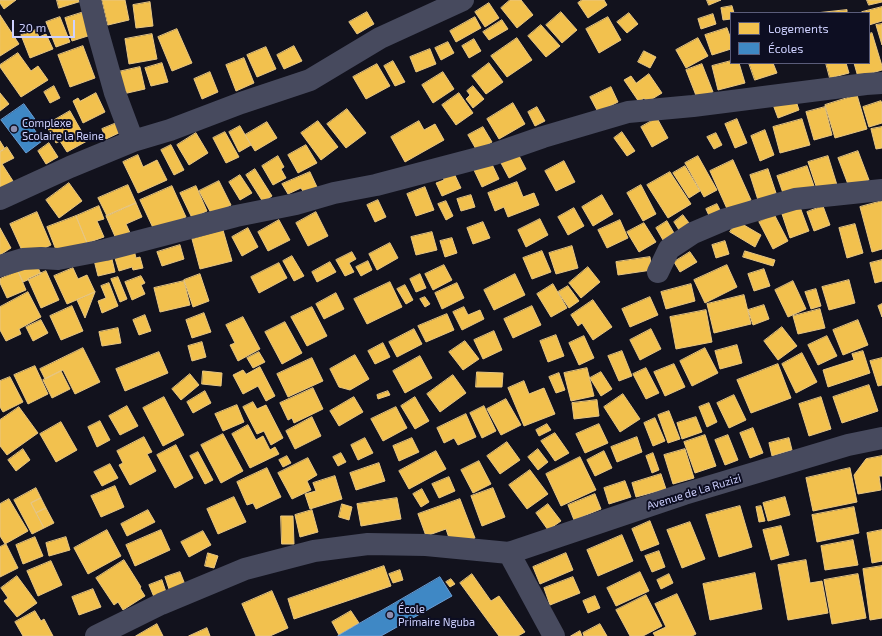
<!DOCTYPE html>
<html>
<head>
<meta charset="utf-8">
<style>
  body { margin:0 }
  #map { position:relative; width:882px; height:636px; overflow:hidden; background:#12121d; font-family:"Exo 2",sans-serif }
  canvas { display:block }
  .legend { position:absolute; left:730px; top:12px; width:140px; height:52px; box-sizing:border-box; background:#0d0e22; border:1px solid #5a5c7a; margin:0; padding:5px 7px; list-style:none; font-size:12px; color:#ced1ff }
  .legend li { display:flex; align-items:center; gap:8px; height:20px }
  .legend b { width:20px; border:1px solid #5a5c7a }
  .scale { position:absolute; left:12px; top:20px; width:63px; height:18px; box-sizing:border-box; border:2px solid #ced1ff; border-top:0; padding-left:5px; font-size:12px; line-height:14px; white-space:nowrap; color:#ced1ff; -webkit-text-stroke:3px #0d0e22; paint-order:stroke }
</style>
</head>
<body>
<div id="map">
<canvas width="882" height="636"></canvas>
<ul class="legend">
<li><b style="height:11px;background:#f2c14e"></b>Logements</li>
<li><b style="height:11px;background:#3f88c5"></b>Écoles</li>
</ul>
<div class="scale">20 m</div>
</div>
<script>
const ctx = document.querySelector('canvas').getContext('2d');
ctx.lineJoin = 'round';
function fill(path, color) {
  ctx.fillStyle = color;
  ctx.fill(path, 'evenodd');
}
function strokePath(path, color, width, dash) {
  ctx.strokeStyle = color;
  ctx.lineWidth = width;
  ctx.lineCap = dash ? 'butt' : 'round';
  ctx.setLineDash(dash || []);
  ctx.stroke(path);
}
function drawText(font, color, halo, rows, align = 'center') {
  ctx.font = font + ' "Exo 2",sans-serif';
  ctx.lineWidth = 4;
  ctx.setLineDash([]);
  ctx.textBaseline = 'middle';
  ctx.strokeStyle = halo;
  ctx.fillStyle = color;
  for (const [text, x, y, turn = 0] of rows) {
    ctx.save();
    ctx.translate(x, y);
    ctx.rotate((+turn || 0) * Math.PI / 180);
    ctx.textAlign = isNaN(turn) ? turn : align;
    if (halo) ctx.strokeText(text, 0, 0);
    ctx.fillText(text, 0, 0);
    ctx.restore();
  }
}
const homes = new Path2D(`
  M0,0H16L4,9L0,3Z
  M57,0H85L59,8Z
  M102,0H125L129,20L108,25Z
  M510,0H521L533,15L517,28L501,8Z
  M582,0H604L607,5L588,18L578,3Z
  M707,0H721L709,5Z
  M867,0H882V2L869,5Z
  M150,2L153,26L136,28L133,5Z
  M489,3L499,18L485,27L475,12Z
  M732,6L734,13H731V19L723,20L721,8Z
  M882,7V21L869,25V13H863L862,12Z
  M847,10V13H816Z
  M84,12L91,35L72,41L65,18Z
  M367,12L374,24L357,34L349,22Z
  M561,12L577,30L562,43L546,25Z
  M629,13L638,24L627,33L617,22Z
  M713,14L716,24L701,29L698,19Z
  M0,15L19,44L0,56Z
  M60,17L70,42L56,47L46,22Z
  M475,17L481,28L456,42L450,31Z
  M608,17L621,40L599,53L586,29Z
  M502,20L508,29L489,40L483,32Z
  M882,24V45L876,25Z
  M541,25L560,46L546,57L528,36Z
  M727,28L731,39V49L712,55L705,35Z
  M177,29L192,63L172,71L158,37Z
  M36,30L39,37L46,34L53,49L30,58L21,35Z
  M872,33L882,66V70L858,77L854,63H869V34Z
  M152,34L157,59L129,64L125,39Z
  M517,38L532,60L507,77L491,56Z
  M698,38L708,56L686,68L676,50Z
  M474,39L481,51L469,58L462,46Z
  M448,42L454,53L441,60L435,48Z
  M83,46L95,78L70,87L58,55Z
  M294,46L302,61L284,69L277,55Z
  M266,47L276,69L257,77L247,55Z
  M430,49L436,64L416,72L410,57Z
  M644,51L656,57L650,68L638,62Z
  M18,53L31,71L38,66L48,80L21,97L0,67V65Z
  M244,58L254,83L236,91L226,65Z
  M393,61L405,82L395,86L384,66Z
  M731,61V63H739L745,83L718,90L712,66Z
  M162,63L168,82L151,86L145,68Z
  M489,63L503,82L486,94L472,76Z
  M749,63H773L777,73L755,80Z
  M826,63H846L849,73L830,78Z
  M377,64L390,86L366,99L353,77Z
  M702,64L713,92L697,98L686,70Z
  M140,67L145,89L123,94L118,72Z
  M210,72L218,92L202,99L194,79Z
  M443,72L454,89L433,103L422,85Z
  M649,74L662,93L647,102L644,98L639,102L624,80L631,76L636,83Z
  M54,86L60,98L50,103L44,92Z
  M473,86L484,99L473,108L466,99L470,95L467,91Z
  M611,87L618,102L598,112L590,97Z
  M0,93L9,104L0,111Z
  M96,93L105,112L83,123L73,101L78,98L80,101Z
  M459,93L473,113L456,125L442,105Z
  M794,95L799,110L778,118L772,102Z
  M857,95L867,129L835,138L825,105Z
  M881,101L882,104V123L869,127L863,107Z
  M513,103L525,124L499,139L487,119Z
  M537,107L545,121L535,126L528,112Z
  M825,107L832,135L814,140L806,112Z
  M347,109L366,133L346,148L327,124Z
  M70,111L87,141L67,152L60,141L56,143L46,125Z
  M657,118L668,138L652,147L641,127Z
  M737,119L747,143L735,148L725,124Z
  M802,119L810,145L780,153L773,127Z
  M318,121L338,147L321,160L301,133Z
  M419,121L424,130L435,124L444,140L405,162L391,137Z
  M119,122L123,131L106,139L102,129Z
  M267,122L277,138L255,151L245,135Z
  M240,126L251,145L239,152L229,132Z
  M483,127L492,142L477,151L468,135Z
  M882,127V148L876,149L871,129Z
  M765,130L774,155L760,161L751,136Z
  M225,132L239,157L226,163L213,138Z
  M622,132L635,151L627,156L614,138Z
  M196,133L208,153L189,165L177,145Z
  M716,133L722,145L714,149L707,137Z
  M0,141L5,149L0,152Z
  M49,143L58,157L46,164L38,151Z
  M171,145L184,170L174,175L161,150Z
  M306,145L317,163L298,173L288,155Z
  M7,147L14,158L2,164L13,181L0,189V152Z
  M858,151L869,180L849,187L838,158Z
  M518,154L526,169L509,178L501,163Z
  M138,155L143,167L157,160L167,180L138,193L123,162Z
  M278,156L284,167L281,169L286,178L273,185L262,166Z
  M698,156L717,190L704,197L685,163Z
  M828,156L837,185L818,192L808,162Z
  M490,160L499,179L482,187L473,168Z
  M733,160L751,200L728,211L710,171Z
  M564,161L575,182L556,191L545,171Z
  M685,166L700,191L689,198L673,173Z
  M807,166L814,186L784,196L777,176Z
  M255,169L272,196L263,202L246,175Z
  M452,169L461,188L442,196L436,183L444,180L442,174Z
  M768,169L776,193L758,200L750,175Z
  M310,172L317,187L304,193L301,188L288,194L282,184Z
  M670,172L691,204L668,218L647,185Z
  M240,175L252,193L240,200L229,182Z
  M219,181L231,205L212,215L199,191Z
  M517,182L523,197L534,193L539,205L508,217L504,207L495,211L488,193Z
  M69,183L82,201L59,218L46,200Z
  M128,185L136,203L107,216L98,198Z
  M641,185L656,214L643,221L627,193Z
  M172,186L186,217L154,230L140,200Z
  M196,186L207,211L192,218L180,193Z
  M425,187L434,210L416,216L407,194Z
  M471,195L475,207L461,211L457,199Z
  M602,195L613,214L593,226L582,207Z
  M378,200L386,217L375,222L367,205Z
  M446,201L453,216L446,220L438,204Z
  M882,201V249L872,252L860,207Z
  M136,203L142,217L126,224L131,235L117,241L106,216Z
  M717,204L722,214L711,220L706,209Z
  M99,206L104,219L97,221L104,237L87,243L76,216Z
  M823,206L830,225L814,231L807,212Z
  M800,207L809,231L790,238L782,214Z
  M574,208L584,226L568,235L558,217Z
  M37,212L51,245L25,257L10,224Z
  M316,212L328,236L308,246L296,223Z
  M774,214L788,241L773,249L759,222Z
  M683,215L689,223L679,230L674,222Z
  M76,216L87,243L58,255L47,227Z
  M540,219L548,235L526,247L518,230Z
  M279,220L290,240L268,251L258,232Z
  M620,220L628,238L607,248L598,230Z
  M667,221L674,233L663,240L656,228Z
  M737,221L761,235L755,247L730,232Z
  M483,222L490,238L473,244L467,228Z
  M644,223L656,242L639,252L627,232Z
  M855,224L863,253L847,258L839,228Z
  M0,228L11,248L0,255Z
  M248,228L258,247L242,256L232,237Z
  M223,230L232,261L200,269L192,239Z
  M432,232L437,250L416,255L411,237Z
  M452,238L457,253L445,257L440,241Z
  M725,241L729,254L716,258L712,245Z
  M390,243L398,258L377,270L369,254Z
  M180,245L184,259L162,266L157,252Z
  M572,246L578,268L556,274L549,253Z
  M134,250L136,258L140,257L143,268L133,270L132,267L119,271L114,255Z
  M542,251L551,272L532,279L523,258Z
  M745,251L775,260L773,266L743,257Z
  M352,252L356,259L349,263L354,272L345,276L336,260Z
  M690,252L697,262L680,272L674,262Z
  M111,255L115,272L98,276L94,260Z
  M292,256L304,276L294,281L283,261Z
  M650,257L652,270L618,275L616,262Z
  M34,259L41,274L23,282L16,267Z
  M882,260V281L875,283L870,263Z
  M368,261L372,270L361,276L356,267Z
  M330,262L336,272L317,282L312,272Z
  M279,263L287,278L259,293L251,277Z
  M444,265L452,280L433,290L425,274Z
  M727,265L737,287L705,303L694,280Z
  M588,267L600,282L581,298L569,283Z
  M73,268L78,279L87,275L95,292L67,304L54,276Z
  M764,269L770,286L754,291L748,274Z
  M18,271L26,290L7,298L0,283V279Z
  M46,271L59,300L41,308L28,279Z
  M200,274L209,301L193,307L184,280Z
  M420,274L426,288L416,292L410,279Z
  M515,274L525,295L494,310L484,290Z
  M141,276L145,283L141,285L145,294L132,300L125,282Z
  M118,277L127,299L120,302L111,279Z
  M849,280L855,303L829,310L822,287Z
  M184,281L190,305L160,312L154,288Z
  M793,281L806,309L788,317L775,290Z
  M390,282L402,307L367,324L354,299Z
  M109,283L118,306L102,313L98,301L106,298L101,286Z
  M457,283L464,298L442,309L435,293Z
  M553,284L567,308L551,317L537,294Z
  M691,284L695,301L666,309L661,292Z
  M405,285L413,300L406,304L397,289Z
  M568,286L579,301L569,308L558,292Z
  M816,289L821,306L811,309L805,292Z
  M28,292L41,317L19,329L21,334L6,341L0,330V307Z
  M95,292L85,318L77,300Z
  M336,293L344,309L324,319L316,304Z
  M744,295L751,324L714,333L707,304Z
  M425,297L430,304L425,307L420,299Z
  M650,297L658,315L630,327L622,309Z
  M593,300L612,327L593,340L582,323L578,326L571,315Z
  M882,304V317L878,306Z
  M764,305L769,319L753,325L748,310Z
  M72,306L83,331L61,340L50,316Z
  M532,306L541,325L513,338L504,319Z
  M312,307L327,336L307,346L291,317Z
  M464,307L468,315L480,310L484,319L462,330L453,312Z
  M820,309L825,328L798,334L793,316Z
  M706,310L712,342L676,349L670,317Z
  M204,313L211,332L192,338L186,320Z
  M447,314L454,330L426,342L418,326Z
  M145,315L151,331L139,335L133,320Z
  M243,317L260,349L238,361L230,345L235,343L226,325Z
  M41,320L48,333L33,341L26,327Z
  M858,320L868,345L843,355L833,330Z
  M285,322L302,353L282,364L265,332Z
  M782,327L797,346L778,360L764,341Z
  M118,328L121,343L102,346L99,332Z
  M414,329L422,344L397,357L389,342Z
  M651,329L661,349L640,360L630,340Z
  M494,331L502,350L483,359L474,340Z
  M556,335L564,356L548,362L540,341Z
  M584,336L594,358L579,365L569,343Z
  M827,336L837,356L818,365L808,345Z
  M465,341L479,359L463,370L449,352Z
  M202,342L206,357L192,361L188,346Z
  M383,343L390,357L375,364L368,351Z
  M737,345L742,363L720,369L715,351Z
  M83,348L100,382L75,394L63,370L45,379L40,369Z
  M705,348L718,373L692,386L680,361Z
  M622,351L632,376L619,381L608,356Z
  M863,351L870,373L828,387L823,370L854,360L852,354Z
  M159,352L168,373L125,391L116,369Z
  M259,352L265,362L253,368L247,358Z
  M802,353L817,382L796,393L782,364Z
  M355,355L369,379L350,390L339,387L330,369Z
  M420,356L432,378L405,393L393,371Z
  M312,358L323,381L288,397L277,374Z
  M882,358V385L878,386L870,361Z
  M674,364L685,387L665,396L654,372Z
  M778,364L791,398L751,413L737,380Z
  M35,366L48,394L28,404L14,375Z
  M260,367L275,396L266,401L258,386L243,394L233,375L243,370L246,374Z
  M587,368L594,396L571,401L564,373Z
  M646,368L659,393L646,399L633,374Z
  M61,371L70,389L52,398L43,380Z
  M203,371L222,373L221,386L202,384Z
  M477,372L503,373L502,387H476Z
  M601,372L612,389L601,396L590,378Z
  M559,373L565,390L556,393L549,377Z
  M190,374L199,385L181,400L172,389Z
  M453,375L466,393L440,412L427,394Z
  M10,377L23,402L3,412L0,407V381Z
  M524,381L529,394L544,388L555,414L524,426L508,388Z
  M869,385L878,411L842,423L833,397Z
  M313,388L323,409L294,423L292,418L288,420L280,403Z
  M205,391L211,403L193,413L187,402Z
  M388,391L390,395L378,399L377,395Z
  M623,394L640,419L620,432L604,407Z
  M734,395L746,420L729,428L717,403Z
  M164,397L184,435L163,446L143,408Z
  M354,397L363,412L339,426L330,411Z
  M415,397L429,421L415,429L401,406Z
  M821,397L831,429L809,436L799,404Z
  M506,399L521,425L501,435L487,409Z
  M597,400L599,416L574,419L572,403Z
  M253,402L257,409L266,405L283,438L271,445L264,431L257,434L243,407Z
  M709,403L717,422L707,427L699,407Z
  M237,405L244,422L223,431L215,414Z
  M127,406L138,426L120,435L109,416Z
  M484,406L496,431L482,438L470,413Z
  M19,407L38,433L7,455L0,446V420Z
  M396,407L407,428L383,441L371,419Z
  M669,411L680,439L668,443L658,415Z
  M466,414L476,437L458,445L454,438L444,443L437,428Z
  M312,417L321,436L295,449L286,431Z
  M696,417L702,432L682,439L677,423Z
  M655,418L665,441L653,446L644,423Z
  M100,421L110,440L97,447L88,427Z
  M61,422L77,450L56,462L40,434Z
  M547,424L551,430L539,436L536,430Z
  M599,424L608,443L585,453L576,434Z
  M248,425L256,440L263,436L270,450L275,447L279,454L250,468L232,434Z
  M753,428L763,453L750,458L740,433Z
  M555,433L569,453L555,461L541,441Z
  M223,434L243,471L221,483L201,445Z
  M705,435L716,466L695,473L684,442Z
  M728,435L738,460L725,465L715,440Z
  M144,437L152,452L147,454L156,471L130,485L119,465L123,463L117,451Z
  M637,437L642,452L617,462L611,447Z
  M365,438L373,453L358,460L351,445Z
  M412,438L419,452L399,461L393,446Z
  M789,438L792,450L772,456L769,443Z
  M507,442L520,460L500,474L487,456Z
  M176,445L193,478L175,488L157,455Z
  M23,449L30,460L16,471L8,460Z
  M538,449L548,462L538,470L528,457Z
  M685,449L694,478L673,484L664,455Z
  M436,451L446,469L409,489L399,471Z
  M604,451L612,468L595,476L587,460Z
  M198,452L213,480L205,484L190,456Z
  M341,453L346,462L338,466L333,457Z
  M653,453L659,470L652,473L646,456Z
  M287,456L291,463L283,467L279,460Z
  M882,456V476H879L881,490L858,494L854,475L866,459Z
  M580,457L596,490L561,506L546,474Z
  M308,458L317,475L307,481L311,490L292,499L278,473Z
  M479,461L491,484L473,493L461,470Z
  M379,463L385,481L356,490L350,473Z
  M110,464L118,478L102,486L94,472Z
  M267,468L281,497L256,509L253,503L247,505L237,482Z
  M850,468L857,502L813,511L806,478Z
  M530,470L548,494L527,509L509,485Z
  M661,474L666,489L636,497L632,483Z
  M335,476L342,499L310,509L305,494L316,491L313,483Z
  M449,477L455,491L439,498L432,484Z
  M625,481L631,497L609,504L604,488Z
  M115,486L124,507L101,517L91,496Z
  M36,488L41,498L31,503L44,528L32,534L14,500Z
  M493,488L505,517L482,526L471,496Z
  M422,489L429,502L421,507L413,494Z
  M595,494L601,509L574,520L568,505Z
  M234,497L246,522L218,534L207,509Z
  M785,497L790,515L768,521L763,503Z
  M41,498L46,508L36,513L31,503Z
  M397,498L401,519L361,526L357,504Z
  M9,499L28,531L5,544L0,536V504Z
  M460,499L475,538L461,543L450,541L446,529L426,536L418,514Z
  M342,504L352,507L349,520L339,517Z
  M548,504L561,521L548,530L536,513Z
  M740,506L752,547L719,557L706,515Z
  M761,506L765,521L759,522L756,507Z
  M854,507L859,533L817,542L812,515Z
  M46,508L54,523L44,528L36,513Z
  M148,510L155,522L127,536L121,524Z
  M312,510L318,532L300,537L295,515Z
  M281,516H293L294,544H282Z
  M650,521L659,544L641,551L632,529Z
  M690,522L705,559L682,568L667,530Z
  M781,526L789,555L771,560L763,530Z
  M107,530L121,556L88,574L74,548Z
  M161,530L170,550L135,566L126,545Z
  M882,530V561L872,563L867,533Z
  M203,531L211,545L189,557L181,542Z
  M622,535L633,561L598,576L587,550Z
  M35,537L43,556L23,564L16,545Z
  M66,537L70,550L49,556L46,543Z
  M853,540L858,565L825,570L821,546Z
  M6,544L18,568L0,577V547Z
  M659,551L665,567L652,572L645,556Z
  M208,553L218,556L214,568L205,566Z
  M566,553L573,570L540,584L533,567Z
  M124,560L141,587L140,588L145,596L123,610L118,602L114,605L96,578Z
  M806,560L810,583L822,581L828,613L788,620L778,565Z
  M51,561L62,585L38,596L27,571Z
  M384,566L391,586L294,619L288,599Z
  M882,566V618L870,620L863,569Z
  M400,570L403,580L393,583L389,574Z
  M180,572L186,587L170,592L165,577Z
  M640,572L649,591L616,606L607,588Z
  M755,573L762,609L710,620L703,584Z
  M472,574L491,601L499,596L525,632L518,636H499L460,583Z
  M669,574L673,583L661,589L657,580Z
  M858,574L866,618L832,624L824,580Z
  M17,576L37,603L17,617L4,601L8,598L1,588Z
  M573,577L580,593L550,605L544,588Z
  M451,579L455,584L450,587L446,582Z
  M162,580L166,592L154,597L149,585Z
  M93,589L101,607L79,615L72,597Z
  M272,591L288,628L270,636H256L242,604Z
  M677,594L696,634L692,636H655L653,633L666,627L655,604Z
  M646,595L662,626L643,636H630L616,610Z
  M595,596L600,608L588,613L583,601Z
  M35,611L41,621L44,619L53,636H23L15,622Z
  M351,611L359,623L339,635L332,622Z
  M157,624L163,636H136Z
  M600,624L607,636H584L583,633Z
  M207,628L210,636H189Z
  M580,631L582,636H571Z`);
fill(homes, '#f2c14e');
strokePath(homes, '#e7c683', 1);
const schools = new Path2D(`
  M24,104L37,122L32,126L42,141L26,153L1,120Z
  M440,577L452,596L381,636H338Z`);
fill(schools, '#3f88c5');
strokePath(schools, '#6a9ed6', 1);
strokePath(new Path2D(`
  M90,0L97,29L115,93L133,141
  M0,199L70,167L133,141L170,130L241,103L310,80L380,38L463,0
  M0,266L23,259L41,258L58,259L105,250L236,216L296,204L334,193L376,185L494,154L543,137L628,112L693,106L866,84L882,83
  M658,272L669,249L693,233L726,219L795,199L882,190
  M509,553L684,494L848,445L882,438
  M96,636L161,604L245,569L314,551L368,544L426,545L509,553L554,636`), '#474a5e', 22);
for (const [x, y, r, color] of [
  [14,129,4,"#8c8eb0"],
  [390,615,4,"#8c8eb0"]
]) {
  const dot = new Path2D();
  dot.arc(x, y, r, 0, 2 * Math.PI);
  ctx.fillStyle = color;
  ctx.fill(dot);
  strokePath(dot, '#0d0e22', 1.5);
}
drawText('11px', '#ced1ff', '#0d0e22', [
  ["Complexe",22,123],
  ["Scolaire la Reine",22,136],
  ["École",398,609],
  ["Primaire Nguba",398,622]
], 'left');
drawText('11px', '#ced1ff', '#0d0e22', [
  ["Avenue de La Ruzizi",694,492,-17]
]);
</script>
</body>
</html>
